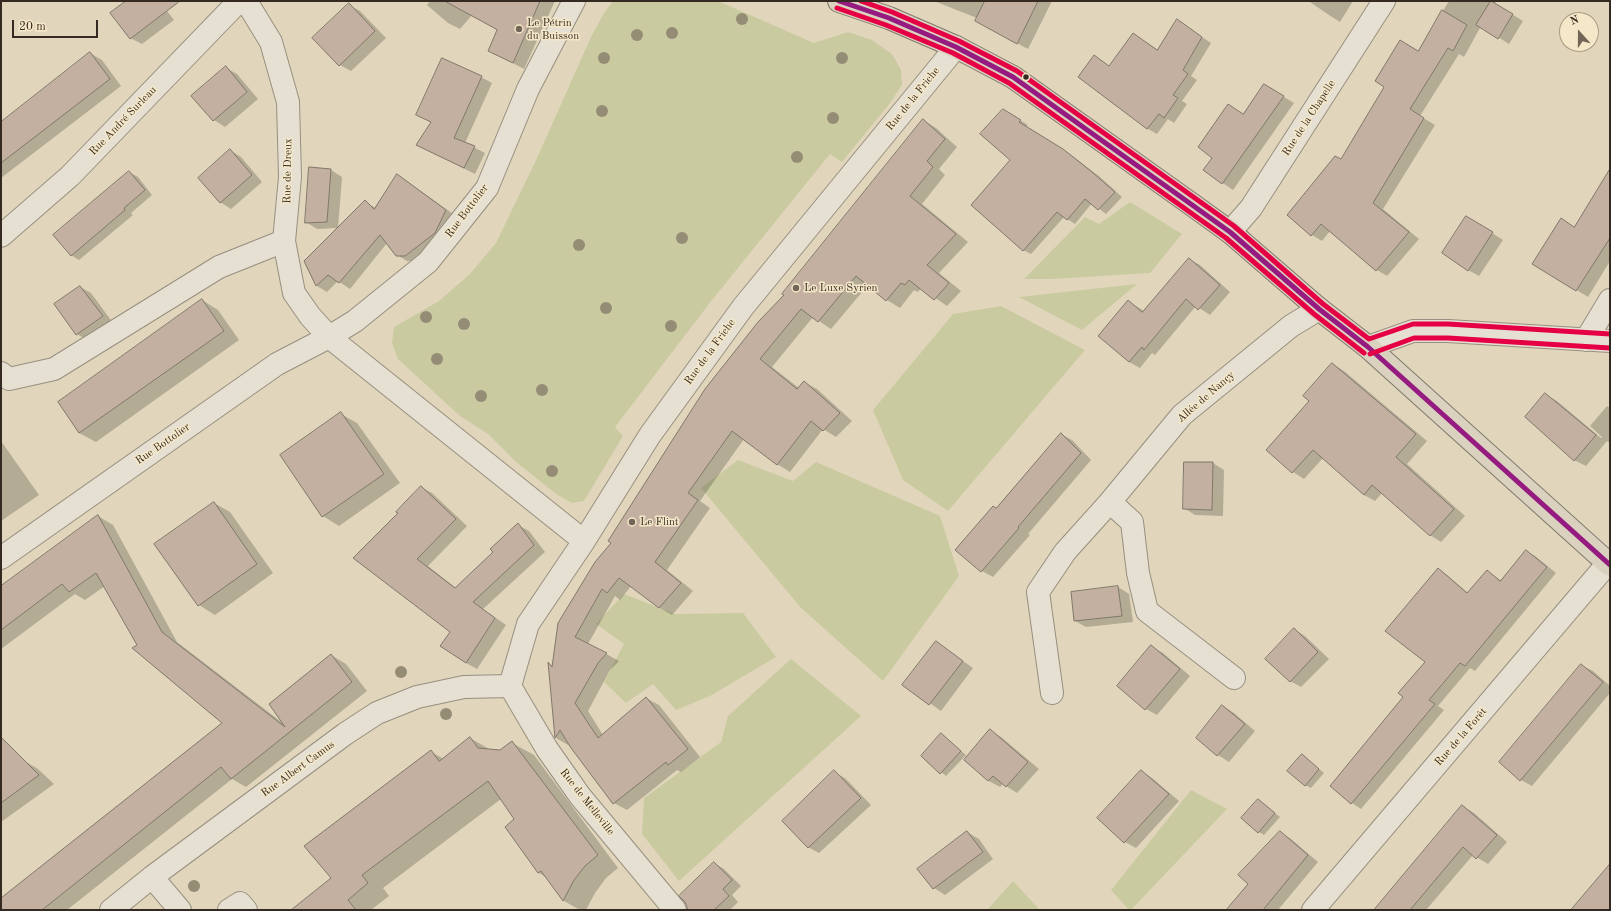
<!DOCTYPE html>
<html>
<head>
<meta charset="utf-8">
<style>
  body { margin:0 }
  #map { position:relative; width:1611px; height:911px; overflow:hidden; background:#e1d6bb; font-family:"Old Standard TT",serif }
  canvas { display:block }
  .frame { position:absolute; inset:0; border:2px solid #352a21; pointer-events:none }
  .north { position:absolute; left:1559px; top:12px; width:40px; height:40px; box-sizing:border-box; background:#f5e8c9; border:1px solid #a89c86; border-radius:50%; rotate:339deg; font-size:11px; font-weight:700; line-height:16px; text-align:center; color:#352a21 }
  .north::after { content:''; display:block; margin:auto; width:14px; height:18px; background:#716657; clip-path:polygon(50% 0,100% 100%,50% 72%,0 100%) }
  .scale { position:absolute; left:12px; top:20px; width:86px; height:18px; box-sizing:border-box; border:2px solid #352a21; border-top:0; padding-left:5px; font-size:12px; line-height:14px; white-space:nowrap; color:#352a21; -webkit-text-stroke:3px #f5e8c9; paint-order:stroke }
</style>
</head>
<body>
<div id="map">
<canvas width="1611" height="911"></canvas>
<div class="frame"></div>
<div class="north">N</div>
<div class="scale">20 m</div>
</div>
<script>
const ctx = document.querySelector('canvas').getContext('2d');
ctx.lineJoin = 'round';
function fill(path, color) {
  ctx.fillStyle = color;
  ctx.fill(path, 'evenodd');
}
function strokePath(path, color, width, dash) {
  ctx.strokeStyle = color;
  ctx.lineWidth = width;
  ctx.lineCap = dash ? 'butt' : 'round';
  ctx.setLineDash(dash || []);
  ctx.stroke(path);
}
function drawText(font, color, halo, rows, align = 'center') {
  ctx.font = font + ' "Old Standard TT",serif';
  ctx.lineWidth = 3;
  ctx.setLineDash([]);
  ctx.textBaseline = 'middle';
  ctx.strokeStyle = halo;
  ctx.fillStyle = color;
  for (const [text, x, y, turn = 0] of rows) {
    ctx.save();
    ctx.translate(x, y);
    ctx.rotate((+turn || 0) * Math.PI / 180);
    ctx.textAlign = isNaN(turn) ? turn : align;
    if (halo) ctx.strokeText(text, 0, 0);
    ctx.fillText(text, 0, 0);
    ctx.restore();
  }
}
fill(new Path2D(`
  M613,1H718L814,43L848,32L872,40L892,54L901,70L902,85L890,103L842,162L830,154L712,300L615,427L623,436L584,501L572,503L556,494L515,461L488,434L460,416L398,359L392,343L394,327L439,301L470,274L496,243L537,158L591,37L604,13Z
  M1130,202L1182,234L1150,273L1052,279H1024L1085,217L1099,224Z
  M1137,284L1082,330L1019,297Z
  M1001,306L1085,350L948,511L903,480L873,410L953,314Z
  M738,460L793,481L816,462L940,516L959,576L883,681L801,608L701,488Z
  M624,594L675,614L743,613L776,657L710,696L676,710L653,684L626,703L604,682L624,644L596,624Z
  M791,659L861,716L679,881L642,834L644,798L721,742L728,716Z
  M1191,790L1227,809L1131,910H1129L1111,890Z
  M1013,881L1040,910H987Z`), '#cacaa1');
fill(new Path2D(`
  M131,1H159L174,20L142,44L130,38Z
  M430,1H555L524,69L501,57L499,30L472,15L460,29L448,23L427,5Z
  M934,1H1052L1028,49L987,27L977,18Z
  M1311,1H1353L1340,22L1329,15L1310,2Z
  M1449,1H1496L1495,4L1523,21L1509,44L1481,26L1464,57L1459,54L1420,116L1435,125L1383,209L1419,239L1387,276L1377,270L1330,231L1322,241L1312,235L1341,160L1418,52Z
  M349,5L360,11L386,38L351,71L340,65Z
  M1178,21L1211,43L1191,76L1197,80L1182,101L1187,104L1174,123L1168,119L1157,134L1148,129L1079,77L1110,67L1134,34L1158,50Z
  M90,53L102,60L121,86L1,178V123Z
  M226,68L237,74L258,99L225,127L214,120L193,96Z
  M481,77L492,83L465,143L485,153L475,174L417,145L432,123L418,115Z
  M1264,85L1294,103L1233,190L1204,170Z
  M1011,114L1028,125L1026,127L1070,154L1100,177L1122,197L1106,214L1092,203L1075,224L1064,217L1031,254L1023,250L1011,160Z
  M923,120L936,128L957,147L939,169L945,175L922,204L968,242L939,273L961,291L947,306L921,288L918,292L914,290L900,308L887,300L868,285L831,329L813,317L772,367L799,388L804,382L817,389L852,421L836,437L823,429L790,472L777,464L744,439L700,501L710,508L667,570L693,591L672,615L660,608L631,586L620,600L615,596L588,644L619,661L610,670L588,711L603,735L646,698L659,705L700,757L681,772L677,770L627,810L614,803L569,744L568,745L556,738L549,664L553,666L612,543L785,295Z
  M230,150L241,157L262,182L231,209L220,202Z
  M310,169L331,170L342,177L338,228L317,229L306,222Z
  M129,172L138,177L152,195L131,213L133,215L79,260L71,255Z
  M398,175L456,216L416,261H407L397,255L387,243L350,289L338,281L327,292L317,286L306,261L365,202L376,208Z
  M1610,177V261L1588,297L1533,263L1575,228Z
  M1478,224L1503,240L1479,276L1468,270Z
  M1189,259L1200,265L1230,292L1210,315L1196,306L1155,355L1152,353L1140,368L1129,362L1128,301L1144,311Z
  M80,287L91,293L113,323L88,341L77,334L55,304Z
  M202,300L218,310L239,340L96,442L79,433Z
  M1333,364L1344,371L1427,441L1407,464L1465,516L1441,542L1430,535L1382,493L1375,501L1364,495L1323,458L1304,479L1293,472L1267,450L1311,401Z
  M1546,395L1557,401L1601,438L1602,437L1590,426L1607,406L1610,408V443L1607,441L1586,466L1574,460Z
  M341,414L357,423L400,483L339,526L323,516Z
  M1061,434L1072,440L1091,460L1028,534L1030,535L993,577L982,571L996,509Z
  M1,441L39,495L1,521Z
  M1213,463L1224,470L1223,516L1195,515L1184,508Z
  M421,487L432,493L467,526L428,566L456,588L494,552L518,525L529,531L545,552L483,609L506,625L477,669L466,663L451,632L354,558L399,513Z
  M214,503L230,512L273,573L215,615L199,605Z
  M98,516L113,525L177,642L284,724L331,655L346,664L367,691L246,787L232,779L67,910H1V899L224,723L139,646L105,586L85,600L75,594L1,649V587Z
  M1526,551L1535,556L1556,573L1475,671L1470,668L1438,706L1444,710L1361,809L1352,803L1331,786L1405,697L1426,662L1438,569L1447,575L1468,593L1487,571L1502,581Z
  M1118,587L1129,594L1133,622L1086,627L1075,621L1072,592Z
  M1294,629L1305,636L1329,659L1301,687L1290,681Z
  M936,642L973,668L941,711L904,685Z
  M1152,647L1163,653L1190,676L1157,715L1146,709Z
  M1581,665L1593,671L1610,686V693L1532,786L1521,780Z
  M1223,706L1234,713L1255,731L1229,762L1218,755Z
  M990,730L1001,737L1039,769L1017,793L1003,784L1000,787L989,781L965,759Z
  M470,738L491,750L500,751L512,743L534,755L618,868L606,878L595,893L586,910H580L564,901L546,877L539,873L506,827L515,819L501,799L383,888L389,896L371,910H293L332,878L431,752L444,759Z
  M946,738L966,755L946,776L923,756Z
  M1302,755L1324,773L1311,788L1305,785Z
  M23,760L38,769L54,784L1,822V775Z
  M1141,771L1152,778L1179,801L1136,848L1125,842Z
  M834,772L845,778L871,805L819,853L808,847Z
  M1258,800L1280,817L1264,835L1259,832Z
  M1463,806L1474,813L1507,842L1488,864L1473,855L1426,910H1375Z
  M967,832L979,839L993,859L945,895L934,888Z
  M1280,832L1291,839L1318,862L1278,910H1228L1250,884Z
  M714,863L724,869L741,886L732,895L738,902L730,910H690L681,896Z`), '#0003');
const building = new Path2D(`
  M126,1H180L130,39L110,13Z
  M445,1H540L513,63L488,51L497,30Z
  M985,1H1038L1017,44L975,21Z
  M1491,1L1513,14L1498,39L1476,25Z
  M349,3L375,31L339,66L312,38Z
  M1442,10L1467,25L1453,51L1448,48L1410,109L1424,118L1373,203L1409,232L1376,271L1321,224L1311,236L1287,215L1335,156L1341,159L1384,87L1375,81L1400,40L1418,51Z
  M1177,19L1202,37L1183,70L1188,74L1173,95L1178,98L1164,118L1159,114L1147,129L1078,77L1094,55L1109,66L1133,33L1157,50Z
  M90,52L110,79L1,163V122Z
  M442,58L482,76L454,138L475,146L464,168L416,145L431,122L416,115Z
  M226,66L247,92L213,121L191,96Z
  M1264,84L1284,96L1222,184L1203,170L1212,158L1198,147L1228,104L1243,114Z
  M1003,109L1021,120L1019,122L1063,149L1092,172L1115,192L1098,210L1085,199L1067,220L1057,212L1023,251L971,205L1010,160L980,134Z
  M923,119L945,139L927,161L933,167L910,196L956,234L927,265L949,283L934,300L909,280L905,285L901,283L886,301L856,276L818,322L801,309L760,359L797,389L804,381L840,413L823,431L811,421L777,465L732,431L688,493L698,500L655,562L681,583L659,608L619,578L607,593L602,589L575,637L607,653L598,663L575,703L598,738L646,697L688,749L668,765L666,762L613,804L571,748L560,730L555,738L548,662L552,667L558,623L595,562L611,543L608,541L705,389L758,322L784,295L782,294Z
  M230,149L252,175L220,203L198,178Z
  M309,167L331,169L327,222L305,223Z
  M1610,169V238L1576,291L1532,264L1561,218L1574,227Z
  M129,171L145,190L124,208L125,210L71,256L53,235Z
  M397,174L446,210L435,233L405,256H396L380,235L339,283L328,275L316,286L304,261L365,200L374,209Z
  M1466,216L1493,232L1468,271L1442,253Z
  M1189,258L1220,285L1198,310L1186,299L1144,350L1142,347L1129,362L1098,336L1128,300L1142,312Z
  M80,286L103,316L76,335L54,304Z
  M202,299L224,331L79,433L58,402Z
  M1332,363L1416,434L1396,457L1454,509L1430,536L1372,485L1364,495L1313,450L1292,473L1266,450L1309,401L1303,396Z
  M1545,393L1596,435L1574,461L1525,417Z
  M341,412L384,474L322,517L280,455Z
  M1061,433L1081,453L1018,527L1019,528L981,572L955,550L993,506L996,508Z
  M1184,462H1213L1212,510L1183,509Z
  M421,486L456,519L417,559L455,588L493,552L490,549L518,523L534,545L473,602L495,618L466,663L440,646L450,632L353,558L398,513L396,512Z
  M214,502L257,564L198,606L154,544Z
  M98,515L162,632L285,727L269,704L331,654L352,682L231,779L221,767L42,910H1V898L222,723L132,648L137,645L96,573L69,592L62,584L1,630V586Z
  M1526,550L1547,567L1465,666L1460,663L1429,700L1435,704L1351,804L1330,786L1403,697L1398,693L1425,662L1385,631L1438,568L1467,593L1487,570L1500,581Z
  M1118,586L1122,616L1074,621L1071,592Z
  M1294,628L1318,652L1290,682L1265,659Z
  M936,641L963,661L929,705L902,685Z
  M1151,645L1180,669L1145,710L1117,686Z
  M1581,664L1603,682L1520,781L1499,762Z
  M1222,705L1245,724L1217,756L1196,738Z
  M990,729L1028,762L1006,787L993,776L988,781L964,760Z
  M941,733L961,751L940,774L921,756Z
  M1,737L39,775L1,803Z
  M470,737L478,748L500,750L512,741L598,855L585,866L574,880L563,901L541,871L538,873L505,827L514,819L488,781L362,875L368,883L348,900L356,910H291L331,878L304,846L431,750L439,761Z
  M1302,754L1319,769L1305,786L1287,771Z
  M834,770L861,798L808,848L782,821Z
  M1141,770L1169,794L1124,843L1097,818Z
  M1258,799L1275,813L1258,833L1241,818Z
  M1462,805L1497,835L1476,859L1463,847L1410,910H1374Z
  M967,831L983,852L933,889L917,869Z
  M1280,831L1308,855L1263,910H1226L1248,884L1238,875Z
  M714,862L732,880L723,889L729,896L714,910H688L685,902L679,896Z
  M1610,864V910H1571Z`);
fill(building, '#c3b0a0');
strokePath(building, '#7f786a', 1);
const minor = new Path2D(`
  M246,1L271,42L288,102L290,177L284,241L294,293L310,316L329,337L584,541
  M1230,232L1251,208L1384,1
  M1,236L70,176L239,1
  M1586,340L1610,300
  M1368,347L1413,331H1448L1610,341
  M1,373L9,379L54,369L219,267L284,241
  M1110,502L1132,522L1138,573L1147,611L1234,678
  M1,558L277,364L329,337L355,321L428,262L487,188L528,89L574,1
  M510,686L528,624L584,541L650,435L743,307L956,47
  M510,686L547,749L580,796L675,910
  M1052,693L1038,592L1065,552L1110,502L1182,415L1291,326L1319,309
  M152,877L180,910
  M111,910L152,877L345,734L377,713L417,697L464,687L510,686
  M229,910L240,903L246,910
  M1313,910L1608,563`);
const major = new Path2D(`
  M839,1L889,18L956,47L1013,77L1194,206L1230,232L1319,309L1368,347L1610,565`);
strokePath(minor, '#978f7f', 24);
strokePath(major, '#7f786a', 24);
strokePath(minor, '#e6e0d3', 22);
strokePath(major, '#dad1be', 22);
strokePath(new Path2D(`
  M839,1L889,18L956,47L1013,77L1230,232L1319,309L1368,347L1610,565`), '#951b81', 5);
strokePath(new Path2D(`
  M837,8L886,25L953,53L1009,83L1226,238L1314,314L1364,353
  M1370,354L1414,338H1448L1610,348`), '#e50046', 5);
strokePath(new Path2D(`
  M861,1L892,12L959,41L1017,71L1234,226L1323,304L1369,339L1413,324H1448L1610,334`), '#e50046', 5);
ctx.fillStyle = '#958c75';
for (const [x, y] of [
  [742,19],
  [672,33],
  [637,35],
  [604,58],
  [842,58],
  [602,111],
  [833,118],
  [797,157],
  [682,238],
  [579,245],
  [606,308],
  [426,317],
  [464,324],
  [671,326],
  [437,359],
  [542,390],
  [481,396],
  [552,471],
  [401,672],
  [446,714],
  [194,886]
]) {
  ctx.beginPath();
  ctx.arc(x, y, 6, 0, 2 * Math.PI);
  ctx.fill();
}
for (const [x, y, r, color] of [
  [519,29,4,"#716657"],
  [1026,77,3.5,"#352a21"],
  [796,288,4,"#716657"],
  [632,522,4,"#716657"]
]) {
  const dot = new Path2D();
  dot.arc(x, y, r, 0, 2 * Math.PI);
  ctx.fillStyle = color;
  ctx.fill(dot);
  strokePath(dot, '#f5e8c9', 1.5);
}
drawText('11px', '#352a21', '#f5e8c9', [
  ["Le Pétrin",527,23],
  ["du Buisson",527,36],
  ["Le Luxe Syrien",804,288],
  ["Le Flint",640,522]
], 'left');
drawText('11px', '#352a21', '#f5e8c9', [
  ["Rue de la Friche",913,99,-51],
  ["Rue de la Chapelle",1309,118,-57],
  ["Rue André Surleau",123,121,-46],
  ["Rue de Dreux",288,171,-89],
  ["Rue Bottolier",467,211,-53],
  ["Rue de la Friche",710,352,-54],
  ["Allée de Nançy",1206,397,-41],
  ["Rue Bottolier",163,444,-35],
  ["Rue de la Forêt",1461,737,-49],
  ["Rue Albert Camus",298,769,-36],
  ["Rue de Melleville",587,802,52]
]);
</script>
</body>
</html>
